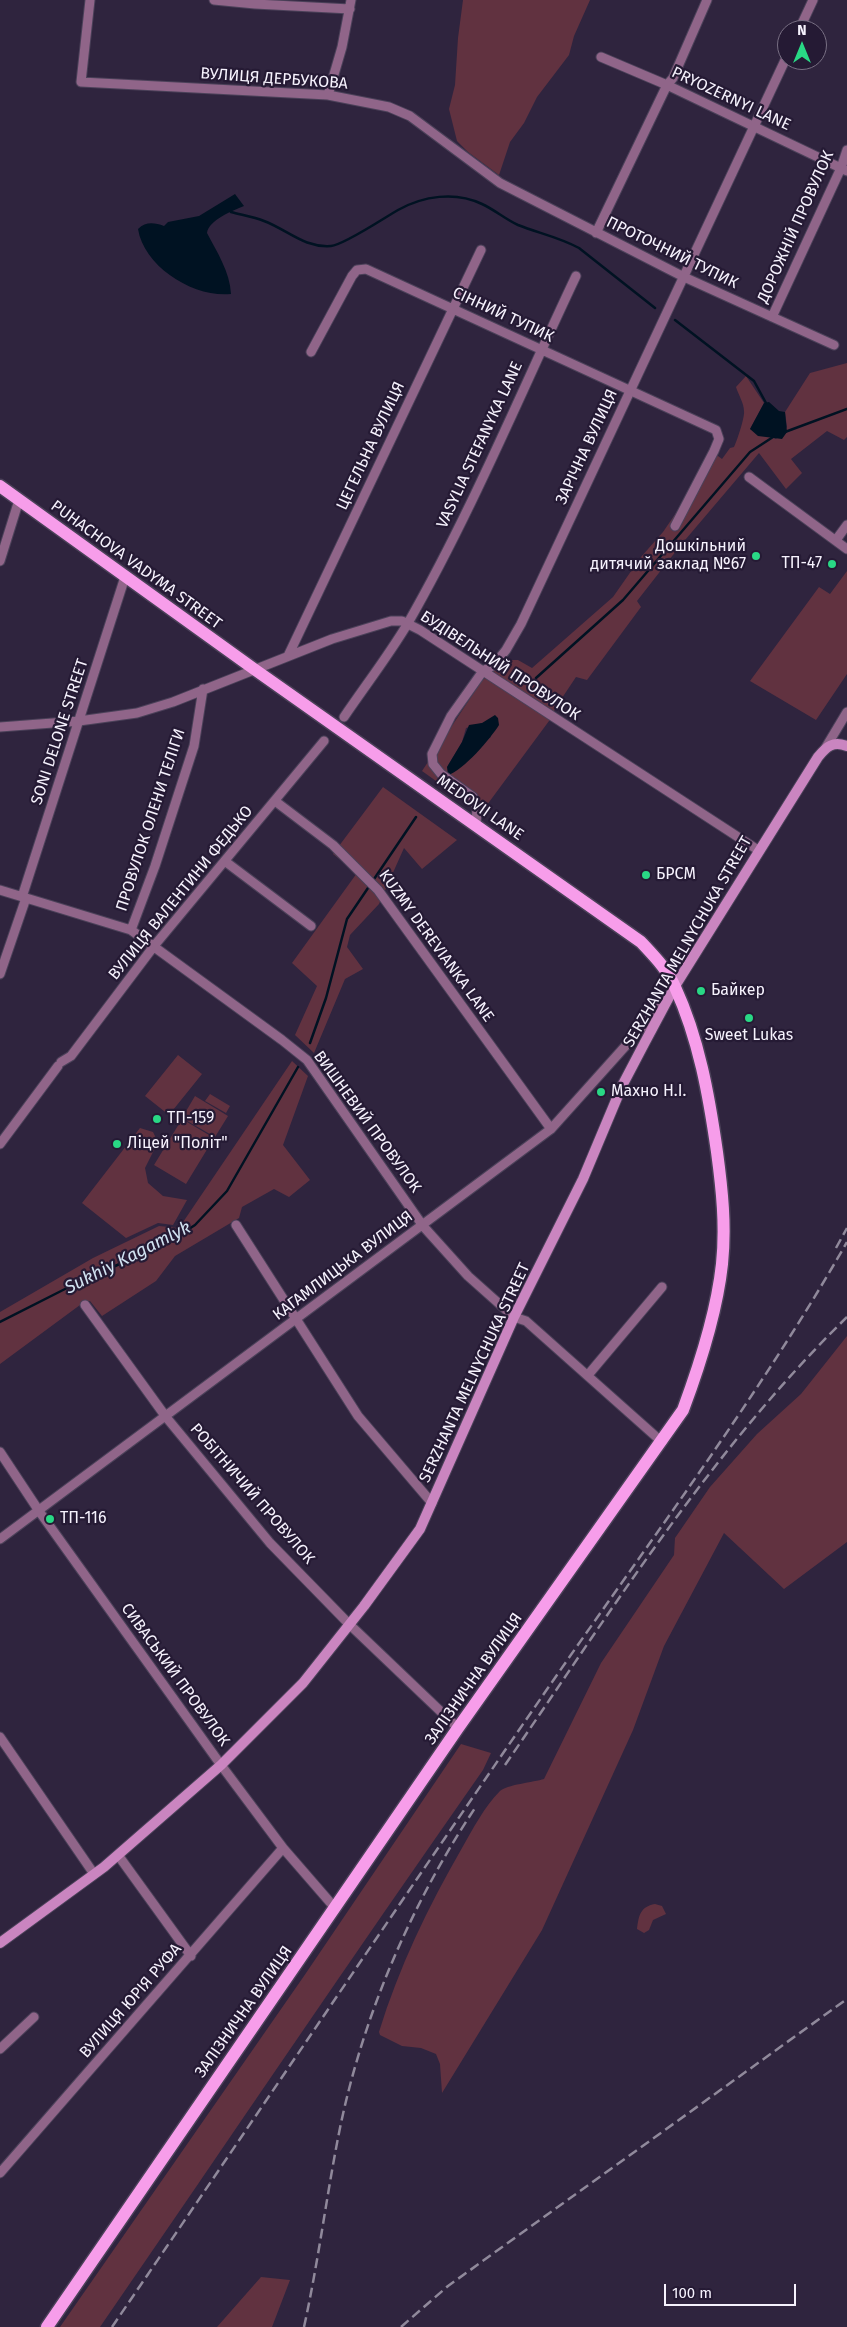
<!DOCTYPE html>
<html>
<head>
<meta charset="utf-8">
<style>
  body { margin:0 }
  #map { position:relative; width:847px; height:2327px; overflow:hidden; background:#2f243e; font-family:"Fira Sans",sans-serif }
  canvas { display:block }
  .north { position:absolute; left:777px; top:20px; width:50px; height:50px; box-sizing:border-box; background:#251a34; border:1px solid #797084; border-radius:50%; rotate:0deg; font-size:14px; font-weight:700; line-height:20px; text-align:center; color:#f6f2fd }
  .north::after { content:''; display:block; margin:auto; width:18px; height:22px; background:#29d885; clip-path:polygon(50% 0,100% 100%,50% 72%,0 100%) }
  .scale { position:absolute; left:664px; top:2284px; width:132px; height:22px; box-sizing:border-box; border:2px solid #f6f2fd; border-top:0; padding-left:6px; font-size:15px; line-height:18px; white-space:nowrap; color:#f6f2fd; -webkit-text-stroke:4px #251a34; paint-order:stroke }
</style>
</head>
<body>
<div id="map">
<canvas width="847" height="2327"></canvas>
<div class="north">N</div>
<div class="scale">100 m</div>
</div>
<script>
const ctx = document.querySelector('canvas').getContext('2d');
ctx.lineJoin = 'round';
function fill(path, color) {
  ctx.fillStyle = color;
  ctx.fill(path, 'evenodd');
}
function strokePath(path, color, width, dash) {
  ctx.strokeStyle = color;
  ctx.lineWidth = width;
  ctx.lineCap = dash ? 'butt' : 'round';
  ctx.setLineDash(dash || []);
  ctx.stroke(path);
}
function drawText(font, color, halo, rows, align = 'center') {
  ctx.font = font + ' "Fira Sans",sans-serif';
  ctx.lineWidth = 4.5;
  ctx.setLineDash([]);
  ctx.textBaseline = 'middle';
  ctx.strokeStyle = halo;
  ctx.fillStyle = color;
  for (const [text, x, y, turn = 0] of rows) {
    ctx.save();
    ctx.translate(x, y);
    ctx.rotate((+turn || 0) * Math.PI / 180);
    ctx.textAlign = isNaN(turn) ? turn : align;
    if (halo) ctx.strokeText(text, 0, 0);
    ctx.fillText(text, 0, 0);
    ctx.restore();
  }
}
fill(new Path2D(`
  M463,0H590L574,36L569,55L537,97L524,123L510,142L499,175L468,152L457,141L449,109L455,85L458,38Z
  M847,363V437L844,440L827,431L791,459L802,473L786,489L759,453L680,546L637,601L641,607L587,680L576,677L556,707L549,721L481,813L422,771L481,682L503,660H518L532,668L613,597L641,557L663,532L714,457L718,456L722,459L730,448L734,447C737,441 745,417 744,411C744,403 738,394 736,387L746,376L764,403L750,429L776,439L787,427L785,412L810,373ZM482,723L491,737L447,767L462,742L466,728Z
  M847,571V674L816,720L750,681L819,587L830,594Z
  M383,787L457,840L422,869L404,848L379,904L350,935L347,947L363,969L345,979L314,1053L295,1035L317,986L292,963L357,873L333,854Z
  M178,1055L202,1074L169,1115L145,1096Z
  M292,1061L308,1076L283,1145L310,1180L289,1197L274,1189L242,1207L239,1218L175,1256L156,1281L102,1316L90,1301L80,1305L0,1364V1312L93,1258L159,1226L179,1228Z
  M210,1094L230,1106L226,1113L205,1101Z
  M195,1096L228,1116L215,1137L182,1118Z
  M182,1119L214,1138L186,1184L154,1165Z
  M140,1128L153,1132L158,1142L145,1168L148,1183L163,1196L187,1200L173,1225L158,1223L126,1238L82,1203Z
  M847,1336V1542L784,1589L724,1533L664,1646L633,1730L542,1930L442,2093L440,2064L436,2054L421,2048L402,2046L380,2035L379,2032C399,1967 428,1907 462,1848C473,1829 484,1807 500,1791C506,1785 534,1782 544,1779L601,1663L674,1555L675,1538L710,1487L757,1434L801,1394Z
  M461,1744L491,1753L483,1770C354,1954 228,2141 100,2327H60L304,1976Z
  M655,1904L662,1906L666,1914L653,1920L649,1930L644,1933L637,1929C639,1915 640,1907 655,1904Z
  M261,2277L290,2280L272,2327H217Z`), '#613240');
fill(new Path2D(`
  M235,194L244,206C232,211 209,220 207,233C217,252 230,272 231,294C194,298 144,267 138,229C146,221 155,223 164,226L168,222L199,216Z
  M769,402L779,411L785,412L787,432L782,439L758,436L750,429L764,403Z
  M495,715L498,718L499,725C491,738 463,771 448,775L447,767L462,742L469,725L482,723Z`), '#001222');
strokePath(new Path2D(`
  M231,212C242,215 254,217 264,221C288,230 304,248 331,246C344,245 384,218 398,210C423,196 455,191 482,204C495,210 505,219 518,225C538,233 559,237 579,248L655,308
  M675,320L754,381L766,403
  M785,432L847,409
  M536,678L623,600L750,452L773,437
  M310,1043L326,998L347,919L416,817
  M0,1322L67,1288L172,1240L195,1225L227,1191L298,1067`), '#001222', 2.5);
const street = new Path2D(`
  M90,0L81,82L328,95L389,107L410,116L500,183L684,277L834,345
  M214,0L255,4L350,9
  M799,30L813,0
  M601,57L667,85L847,171
  M328,95L342,47L351,0
  M596,233L667,85L673,78L707,0
  M772,317L841,168L847,150
  M311,352L352,276L357,270L366,269L716,430L719,439L714,451L675,526
  M749,477L847,549
  M836,540L847,525
  M0,561L19,500
  M288,656L481,250
  M344,717C365,686 389,655 408,623C472,511 521,392 576,276
  M0,727L79,721L137,713L173,702L332,639L391,621H402L420,630L758,850
  M826,747L847,712
  M275,801L333,845L378,890L551,1129
  M476,825L477,807L473,797L441,774L433,764L432,754L451,716L483,671L494,665L506,650L521,624L787,56
  M226,862L311,926
  M0,890L131,930L282,1040L307,1060L423,1226L468,1276L514,1317L526,1321L662,1442
  M22,897L125,577
  M131,930L155,866L194,746L203,689
  M0,974L26,898
  M61,1062L71,1056L154,946L324,741
  M0,1144L58,1066
  M236,1225L358,1416L432,1503
  M85,1305L166,1417L270,1543L349,1624L458,1728
  M588,1375L662,1287
  M0,1452L39,1511L221,1765L283,1848L335,1908
  M0,1539L551,1129L647,1022L663,1001
  M0,1737L94,1874
  M118,1855L191,1956
  M0,2049L34,2017
  M0,2173L283,1848`);
const secondary = new Path2D(`
  M0,1943L104,1867L221,1765L303,1683L364,1606L420,1529L514,1317L583,1179L622,1086L644,1044L675,986L818,757C827,746 833,741 847,746`);
const primary = new Path2D(`
  M0,486L254,669L641,942C654,956 668,970 675,987C699,1039 709,1096 717,1152C722,1189 726,1226 722,1264C717,1311 699,1367 683,1410L458,1728L47,2327`);
strokePath(street, '#4b4159', 11);
strokePath(secondary, '#4b4159', 12);
strokePath(primary, '#4b4159', 15);
strokePath(street, '#906589', 9);
strokePath(secondary, '#ca85c0', 10);
strokePath(primary, '#f79dea', 12);
strokePath(new Path2D(`
  M836,1248L847,1228
  M505,1765C612,1610 712,1449 847,1317
  M112,2327C258,2113 403,1898 550,1685C651,1539 759,1396 847,1242
  M304,2327C319,2259 327,2191 341,2123C365,2011 412,1903 475,1808
  M401,2327L448,2286L847,1999`), '#90899b', 2.5, [10, 5]);
for (const [x, y, r, color] of [
  [756,556,5,"#29d885"],
  [832,564,5,"#29d885"],
  [646,875,5,"#29d885"],
  [701,991,5,"#29d885"],
  [749,1018,5,"#29d885"],
  [601,1092,5,"#29d885"],
  [157,1119,5,"#29d885"],
  [117,1144,5,"#29d885"],
  [50,1519,5,"#29d885"]
]) {
  const dot = new Path2D();
  dot.arc(x, y, r, 0, 2 * Math.PI);
  ctx.fillStyle = color;
  ctx.fill(dot);
  strokePath(dot, '#251a34', 2);
}
drawText('16px', '#f6f2fd', '#251a34', [
  ["ВУЛИЦЯ ДЕРБУКОВА",274,79,4],
  ["PRYOZERNYI LANE",731,99,25],
  ["ДОРОЖНІЙ ПРОВУЛОК",796,227,-66],
  ["ПРОТОЧНИЙ ТУПИК",672,253,26],
  ["СІННИЙ ТУПИК",503,315,25],
  ["VASYLIA STEFANYKA LANE",480,445,-65],
  ["ЦЕГЕЛЬНА ВУЛИЦЯ",371,446,-65],
  ["ЗАРІЧНА ВУЛИЦЯ",587,447,-65],
  ["PUHACHOVA VADYMA STREET",136,565,36],
  ["БУДІВЕЛЬНИЙ ПРОВУЛОК",500,666,33],
  ["SONI DELONE STREET",60,732,-72],
  ["MEDOVII LANE",480,808,35],
  ["ПРОВУЛОК ОЛЕНИ ТЕЛІГИ",151,820,-72],
  ["ВУЛИЦЯ ВАЛЕНТИНИ ФЕДЬКО",181,893,-51],
  ["SERZHANTA MELNYCHUKA STREET",688,942,-60],
  ["KUZMY DEREVIANKA LANE",436,946,54],
  ["ВИШНЕВИЙ ПРОВУЛОК",367,1122,54],
  ["КАГАМЛИЦЬКА ВУЛИЦЯ",343,1266,-37],
  ["SERZHANTA MELNYCHUKA STREET",475,1373,-65],
  ["РОБІТНИЧИЙ ПРОВУЛОК",252,1494,49],
  ["СИВАСЬКИЙ ПРОВУЛОК",175,1675,54],
  ["ЗАЛІЗНИЧНА ВУЛИЦЯ",474,1679,-55],
  ["ВУЛИЦЯ ЮРІЯ РУФА",131,2001,-49],
  ["ЗАЛІЗНИЧНА ВУЛИЦЯ",244,2012,-55]
]);
drawText('16px', '#f6f2fd', '#251a34', [
  ["Дошкільний",746,547,"right"],
  ["дитячий заклад №67",746,565,"right"],
  ["ТП-47",822,564,"right"],
  ["БРСМ",656,875],
  ["Байкер",711,991],
  ["Sweet Lukas",749,1036,"center"],
  ["Махно Н.І.",611,1092],
  ["ТП-159",167,1119],
  ["Ліцей \"Політ\"",127,1144],
  ["ТП-116",60,1519]
], 'left');
drawText('italic 18px', '#d2e3f2', '#251a34', [
  ["Sukhiy Kagamlyk",128,1258,-27]
]);
</script>
</body>
</html>
